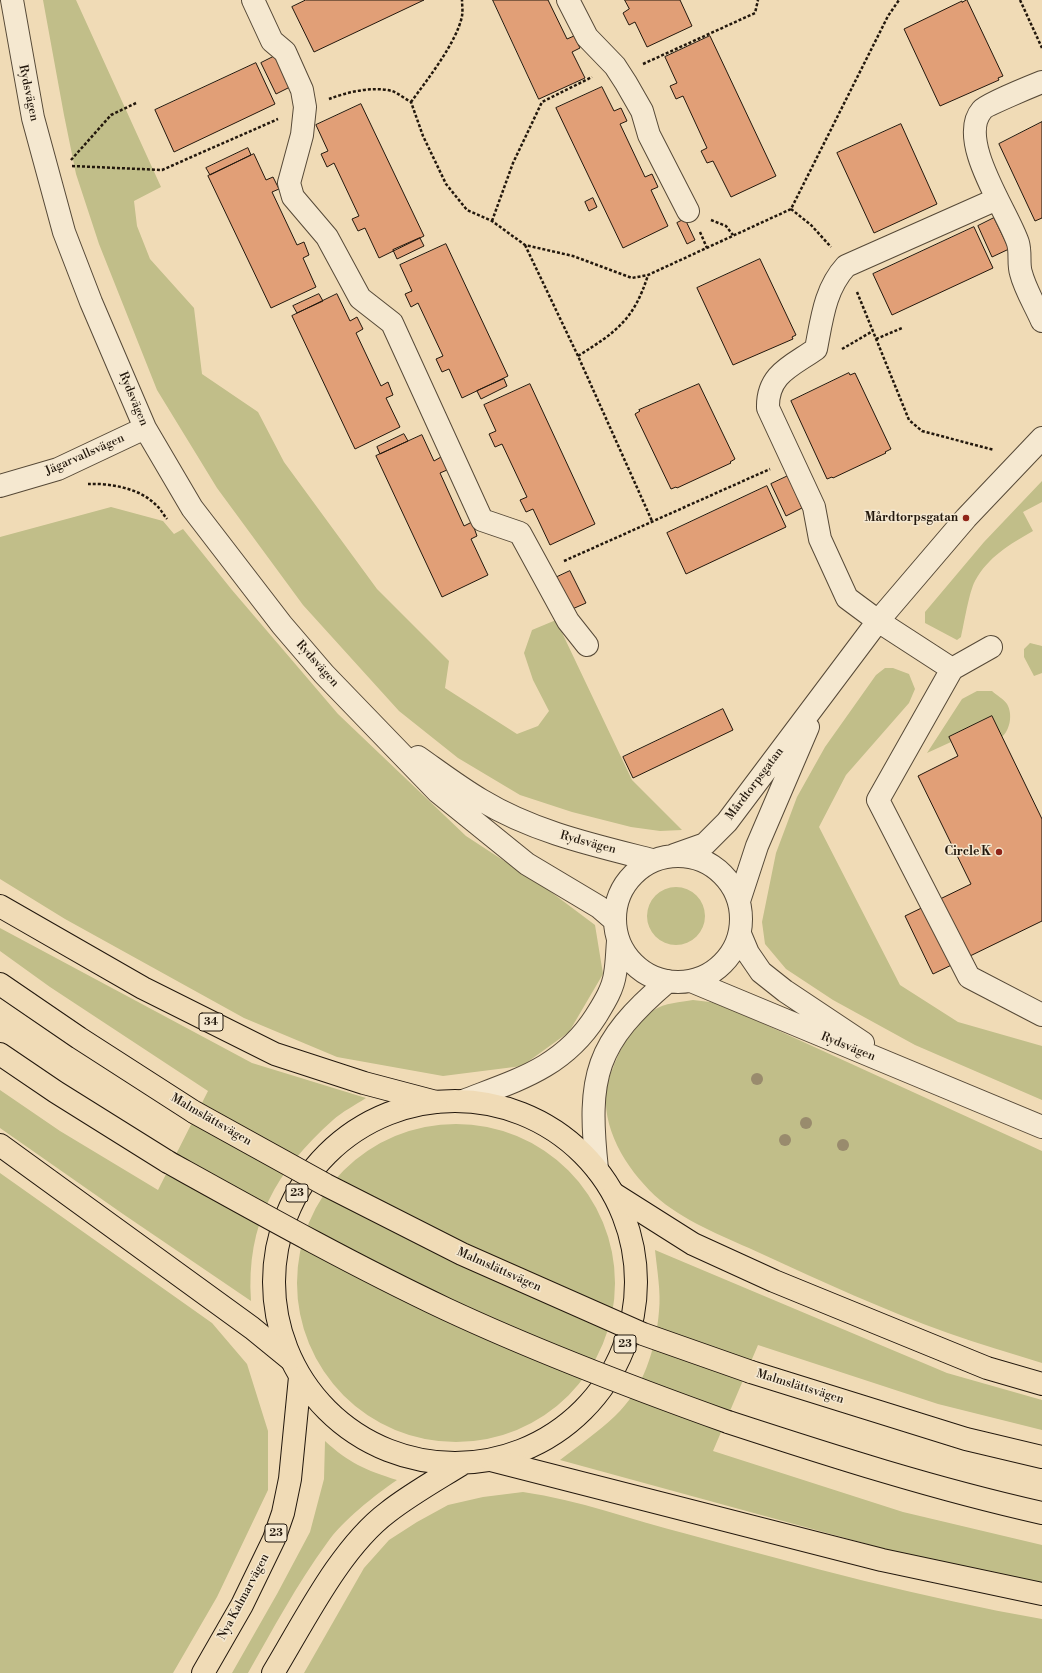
<!DOCTYPE html>
<html>
<head>
<meta charset="utf-8">
<style>
  body { margin:0 }
  canvas { display:block; background:#f0dbb6 }
</style>
</head>
<body>
<canvas width="1042" height="1673"></canvas>
<script>
const ctx = document.querySelector('canvas').getContext('2d');
ctx.lineJoin = 'round';
function fill(path, color) {
  ctx.fillStyle = color;
  ctx.fill(path, 'evenodd');
}
function strokePath(path, color, width, dash) {
  ctx.strokeStyle = color;
  ctx.lineWidth = width;
  ctx.lineCap = dash ? 'butt' : 'round';
  ctx.setLineDash(dash || []);
  ctx.stroke(path);
}
function drawText(font, color, halo, rows, align = 'center') {
  ctx.font = font + ' "Libre Bodoni",serif';
  ctx.lineWidth = 3;
  ctx.setLineDash([]);
  ctx.textBaseline = 'middle';
  ctx.strokeStyle = halo;
  ctx.fillStyle = color;
  for (const [text, x, y, turn = 0] of rows) {
    ctx.save();
    ctx.translate(x, y);
    ctx.rotate((+turn || 0) * Math.PI / 180);
    ctx.textAlign = isNaN(turn) ? turn : align;
    if (halo) ctx.strokeText(text, 0, 0);
    ctx.fillText(text, 0, 0);
    ctx.restore();
  }
}
fill(new Path2D(`
  M43,0H76L161,187L134,201L137,226L150,259L194,308L202,374L258,412L284,462L377,589L449,661L445,688L517,734L538,726L549,711L533,680L524,653L532,630L556,620L632,780L682,830L660,831L631,827L572,812L520,795L458,758L399,711L303,605L217,488L157,390L99,244L76,174L64,115Z
  M1042,481V502L1023,512L1033,531C1010,544 988,557 975,581C969,592 964,624 961,637L957,640L925,623V612L984,542Z
  M111,507L163,521L174,534L183,529L232,590L338,714L466,836L547,889L595,925L603,974L569,1032L522,1066L443,1076L337,1057L244,1018L65,919L0,879V537Z
  M1030,643L1042,646V673L1034,676L1024,657V649Z
  M885,668H893L909,674L915,689L909,703L846,775L819,827L900,985L958,1022L1042,1046V1100L915,1045L833,1000L786,969L765,944L762,922L776,853L797,797L825,747L876,675Z
  M977,691H992C996,695 1004,699 1007,704C1013,714 1010,730 1002,737L992,716L949,737L951,742L927,753L962,699Z
  M647 916a29 29 0 1 1 58 0a29 29 0 1 1-58 0Z
  M0,928L252,1063L366,1098C355,1105 342,1112 333,1120C276,1171 246,1223 251,1301L123,1214L0,1128V1090L60,1131L158,1190L208,1091L50,987L0,951Z
  M693,1000L718,1003L1042,1151V1363C1011,1353 979,1344 948,1333C884,1310 823,1282 762,1254C728,1238 689,1224 660,1200C631,1175 603,1134 606,1094C606,1086 610,1075 613,1068C621,1046 634,1023 654,1010C664,1003 681,1002 693,1000Z
  M297 1283a159 159 0 1 1 318 0a159 159 0 1 1-318 0Z
  M0,1173L212,1323L247,1364L268,1431V1490L217,1597L173,1673H0Z
  M655,1250L947,1373L1042,1400V1430L938,1404L758,1345L713,1451L903,1512L1042,1545V1583L889,1550L560,1460C578,1446 598,1432 615,1416C643,1390 656,1349 659,1311C661,1292 657,1270 655,1250Z
  M325,1441C349,1463 365,1470 397,1480C374,1496 343,1520 327,1543C297,1584 273,1629 248,1673H232L277,1594L310,1532L324,1479Z
  M523,1492C579,1500 632,1520 687,1534C805,1566 922,1598 1042,1619V1673H304L364,1568L389,1540L417,1522L448,1505L483,1497Z`), '#c1be89');
const building = new Path2D(`
  M306,0H424L314,52L292,7Z
  M493,0H548L567,39L574,36L580,48L572,52L585,78L539,99Z
  M625,0H680L692,26L647,47L635,22L629,25L623,13L629,9Z
  M967,0L1003,76L998,78L999,80L940,106L904,29L962,1V2Z
  M710,36L776,176L731,197L713,161L707,163L701,151L707,148L683,96L676,99L670,86L677,83L665,57Z
  M277,55L292,86L276,94L261,63Z
  M256,63L275,104L174,152L155,110Z
  M602,87L614,111L621,108L627,121L620,124L645,177L652,174L658,187L651,190L668,226L623,248L556,108Z
  M361,104L424,236L379,258L365,228L358,231L352,219L359,216L334,163L327,167L321,154L328,151L316,125Z
  M1042,122V218L1035,221L999,144Z
  M901,124L937,204L874,233L837,153Z
  M248,148L251,155L210,175L206,168Z
  M254,154L266,180L273,177L279,189L272,192L297,245L304,242L309,255L303,258L316,287L271,308L208,176Z
  M593,198L597,207L589,211L585,202Z
  M994,218L1009,249L992,257L978,226Z
  M685,219L695,240L687,244L677,223Z
  M974,227L993,268L892,315L873,274Z
  M420,238L424,246L397,259L393,250Z
  M446,244L508,376L462,398L449,369L442,372L436,359L443,356L418,303L411,307L405,294L412,291L400,265Z
  M760,259L796,335L792,337L793,339L733,365L697,288Z
  M319,294L323,301L297,313L293,306Z
  M337,294L350,321L357,317L363,329L356,333L381,386L388,382L393,395L386,398L400,427L355,449L292,316Z
  M849,373L850,375L855,373L891,449L885,452L886,453L833,478L832,477L827,479L791,401Z
  M504,379L507,386L481,399L477,391Z
  M530,384L595,524L550,545L533,509L526,512L520,500L527,497L502,444L495,447L489,434L496,431L484,405Z
  M699,384L735,459L730,462L731,463L677,488L676,487L671,489L635,414L640,411L639,410Z
  M404,434L408,441L380,454L377,447Z
  M422,435L434,461L441,457L447,470L440,473L464,526L472,522L477,536L471,539L488,575L442,597L376,456Z
  M788,476L802,508L786,516L771,484Z
  M767,486L786,527L686,574L667,533Z
  M570,571L586,603L570,610L555,578Z
  M723,709L733,730L633,778L623,757Z
  M992,716L1042,819V921L933,974L905,916L971,884L918,776L958,756L949,737Z`);
fill(building, '#e19f77');
strokePath(building, '#23180d', 1);
const minor = new Path2D(`
  M12,0L33,118L64,232L91,302L145,428L192,508L282,625L324,674L438,792L527,864L599,907L614,920
  M253,0L272,41L285,52L302,90L305,107L302,135L289,183L293,197L327,237L360,298L392,323L482,520L520,533L568,621L587,645
  M568,0L587,37L615,66L626,83L642,111L649,135L688,211
  M1042,82C1032,86 986,105 982,110C956,140 1008,212 1018,243C1021,253 1018,264 1021,273C1025,289 1035,305 1042,321
  M0,486L58,469L145,428
  M991,647L952,669L878,800L969,977L1042,1015
  M952,669L878,621L847,598L820,539L814,507L768,408C767,374 792,366 816,349C822,318 825,289 846,266L997,199
  M418,757C438,771 459,787 481,800C534,832 593,845 652,860
  M674,855L705,844L727,822L878,621L966,518L1042,438
  M615 919a63 63 0 1 1 126 0a63 63 0 1 1-126 0Z
  M739,901L757,846L808,727
  M740,934L748,953L761,972L785,991L863,1043
  M691,981L1042,1127
  M463,1101C517,1080 563,1068 596,1016C604,1003 613,989 615,974C617,963 617,952 618,941
  M597,1169C587,1076 595,1043 668,981`);
const major = new Path2D(`
  M274 1282a181 181 0 1 1 362 0a181 181 0 1 1-362 0Z
  M203,1673L242,1605L274,1539L283,1513L290,1479L300,1377
  M273,1673C304,1622 340,1548 388,1512C411,1494 438,1479 462,1464`);
const highway = new Path2D(`
  M0,906L143,988L275,1054L364,1083L436,1102
  M0,984L79,1038L194,1112
  M0,1054L56,1092L168,1162
  M0,1145L252,1328L290,1359
  M614,1194L693,1244L774,1281L987,1368L1042,1384
  M751,1372L966,1439L1042,1457
  M728,1422C832,1456 935,1489 1042,1513
  M491,1460L882,1560L1042,1594`);
strokePath(minor, '#564937', 24);
strokePath(major, '#23180d', 24);
strokePath(highway, '#23180d', 24);
strokePath(new Path2D(`
  M1020,0L1042,48
  M643,64L755,13L758,0
  M329,99C347,92 373,86 392,91C398,93 405,99 411,102L423,136L446,184L467,210L492,221L525,245L573,256L632,278L648,275L791,209L888,16L899,0
  M411,102C427,80 457,42 462,16C463,11 462,5 462,0
  M71,160L111,115L136,103
  M72,166L162,170L278,119
  M791,209L811,225L831,247
  M711,220L726,226L733,235
  M492,221L513,163L542,102L592,77
  M700,232L707,248
  M525,245L578,356L652,521
  M857,292L909,420L922,431L994,450
  M876,339L902,328
  M842,349L873,331
  M578,356C616,332 634,320 648,275
  M88,484C109,483 139,488 155,504C160,508 163,514 167,519
  M564,561L770,469`), '#23180d', 2.5, [3, 2]);
strokePath(minor, '#f5e8d0', 22);
strokePath(major, '#f0dbb6', 22);
strokePath(highway, '#f0dbb6', 22);
const highwayBridge = new Path2D(`
  M194,1112L326,1185L462,1254L643,1334L751,1372
  M168,1162C260,1213 351,1264 446,1309C538,1352 633,1388 728,1422`);
strokePath(highwayBridge, '#23180d', 24, []);
strokePath(highwayBridge, '#f0dbb6', 22);
ctx.fillStyle = '#998b6d';
for (const [x, y] of [
  [757,1079],
  [806,1123],
  [785,1140],
  [843,1145]
]) {
  ctx.beginPath();
  ctx.arc(x, y, 6, 0, 2 * Math.PI);
  ctx.fill();
}
for (const [x, y, r, color] of [
  [966,518,4,"#8f2418"],
  [999,852,4,"#8f2418"]
]) {
  const dot = new Path2D();
  dot.arc(x, y, r, 0, 2 * Math.PI);
  ctx.fillStyle = color;
  ctx.fill(dot);
  strokePath(dot, '#f5e8d0', 1.5);
}
for (const [x, y, w] of [
  [211,1022,24],
  [297,1193,22],
  [625,1344,22],
  [276,1533,22]
]) {
  const box = new Path2D();
  box.roundRect(x - w / 2, y - 9, w, 18, 3);
  ctx.fillStyle = '#f5e8d0';
  ctx.fill(box);
  strokePath(box, '#23180d', 1);
}
drawText('bold 11px', '#23180d', null, [
  ["34",211,1022],
  ["23",297,1193],
  ["23",625,1344],
  ["23",276,1533]
]);
drawText('12px', '#23180d', '#f5e8d0', [
  ["Rydsvägen",28,93,78],
  ["Rydsvägen",133,399,67],
  ["Jägarvallsvägen",85,455,-24],
  ["Rydsvägen",317,664,48],
  ["Mårdtorpsgatan",755,784,-53],
  ["Rydsvägen",588,843,15],
  ["Rydsvägen",848,1047,22],
  ["Malmslättsvägen",211,1120,30],
  ["Malmslättsvägen",499,1270,24],
  ["Malmslättsvägen",800,1387,17],
  ["Nya Kalmarvägen",244,1597,-62]
]);
drawText('bold 12px', '#23180d', '#f5e8d0', [
  ["Mårdtorpsgatan",958,518],
  ["Circle K",991,852]
], 'right');
</script>
</body>
</html>
